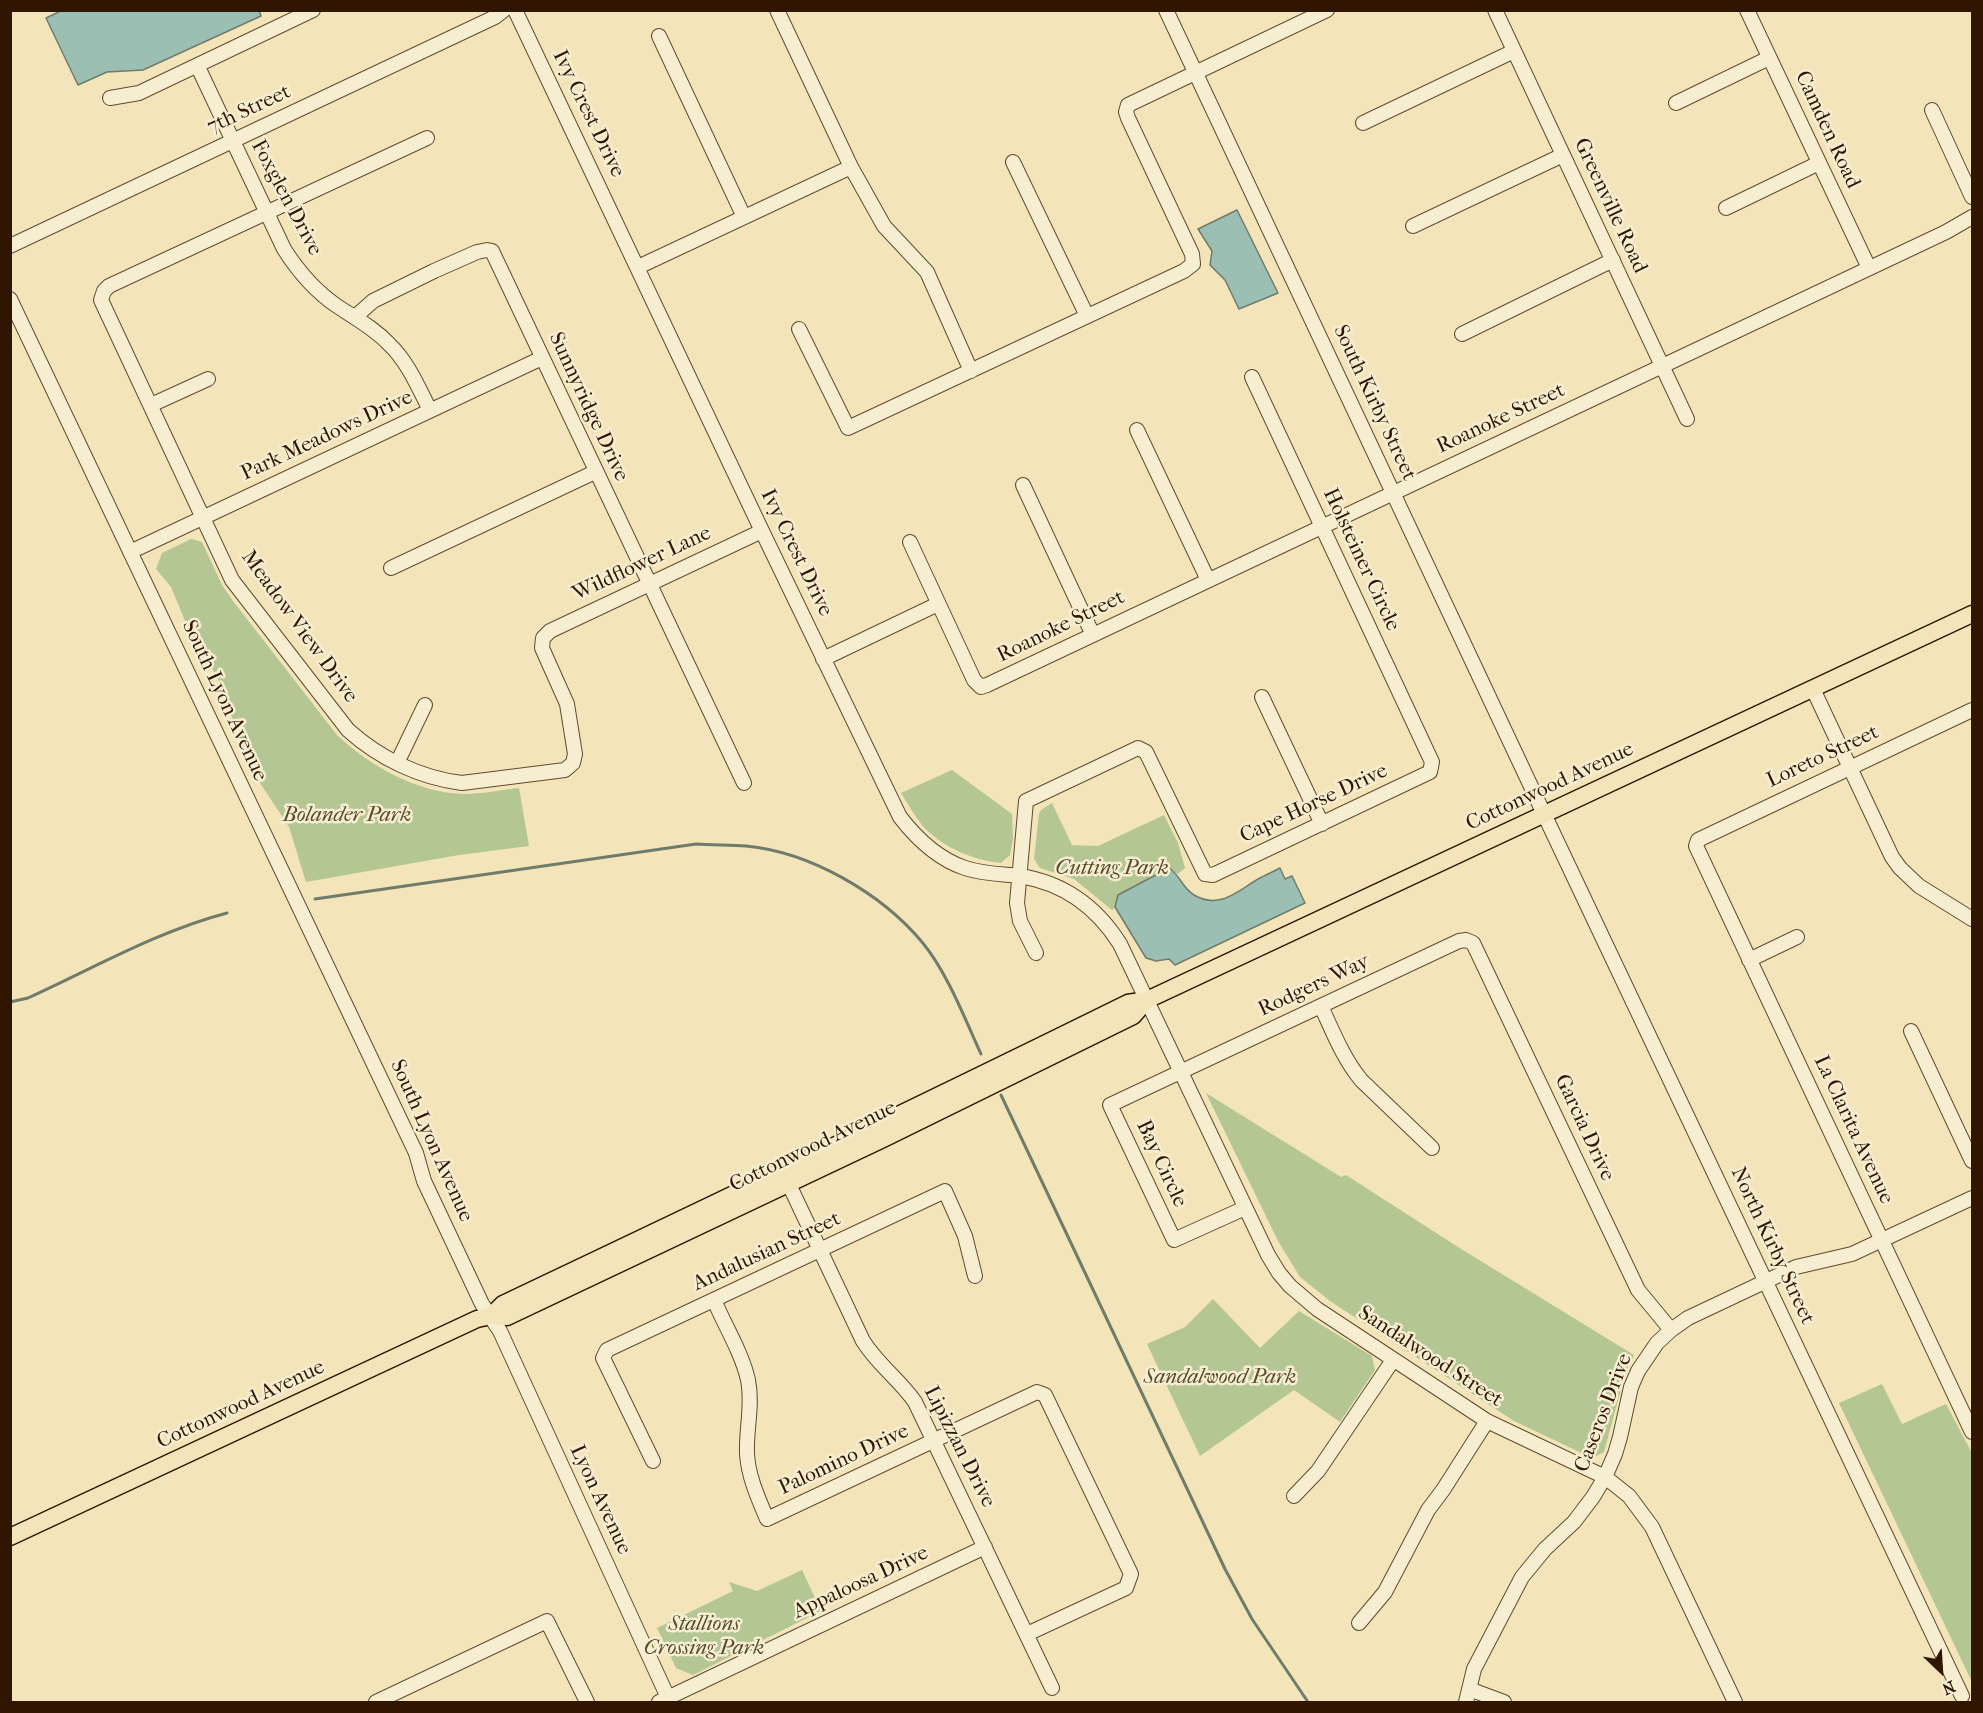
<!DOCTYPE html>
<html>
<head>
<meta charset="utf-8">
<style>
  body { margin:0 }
  #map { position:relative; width:1983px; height:1713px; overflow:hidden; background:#f3e5b9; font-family:"IM FELL French Canon",serif }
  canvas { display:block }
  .frame { position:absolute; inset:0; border:12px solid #301600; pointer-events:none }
  .north { position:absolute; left:1911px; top:1641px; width:60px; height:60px; -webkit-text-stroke:4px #f7eed2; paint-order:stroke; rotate:155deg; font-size:16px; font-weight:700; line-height:24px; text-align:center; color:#301600 }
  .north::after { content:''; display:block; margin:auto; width:21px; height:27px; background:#301600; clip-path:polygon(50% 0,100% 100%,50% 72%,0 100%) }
</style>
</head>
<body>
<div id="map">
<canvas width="1983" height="1713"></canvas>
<div class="frame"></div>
<div class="north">N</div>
</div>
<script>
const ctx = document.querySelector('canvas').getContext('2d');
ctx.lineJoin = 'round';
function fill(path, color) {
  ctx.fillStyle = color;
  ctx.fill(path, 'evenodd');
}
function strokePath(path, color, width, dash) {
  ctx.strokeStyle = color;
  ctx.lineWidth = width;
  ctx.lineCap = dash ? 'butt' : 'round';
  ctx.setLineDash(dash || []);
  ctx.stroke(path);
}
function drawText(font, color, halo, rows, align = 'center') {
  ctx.font = font + ' "IM FELL French Canon",serif';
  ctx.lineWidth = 5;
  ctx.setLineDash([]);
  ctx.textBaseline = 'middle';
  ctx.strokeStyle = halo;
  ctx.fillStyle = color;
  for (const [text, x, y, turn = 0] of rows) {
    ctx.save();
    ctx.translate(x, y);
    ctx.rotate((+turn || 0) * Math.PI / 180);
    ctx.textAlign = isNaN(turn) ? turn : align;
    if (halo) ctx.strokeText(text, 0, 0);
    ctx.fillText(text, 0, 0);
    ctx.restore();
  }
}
fill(new Path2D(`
  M191,539L202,542L222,585L233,601L337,735C370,766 417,793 464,794C482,794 501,790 519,788L529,846L459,855L306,882L289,827L260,783L249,746L226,707L217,677L190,633L171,587L156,569L162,553Z
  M952,770L1012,814L1013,839L1010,855L1001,863C973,860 941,847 922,825C914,815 908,804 901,793Z
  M1052,803L1072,845L1098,846L1164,815L1178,843L1185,868L1178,874L1169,868L1116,902L1115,907L1112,910L1074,879L1040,868L1034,859L1039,814L1041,810Z
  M1206,1093L1341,1177L1346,1175L1458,1247L1634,1355L1626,1371L1604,1452L1592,1458L1514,1421L1330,1301L1300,1277L1278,1241Z
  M1213,1299L1260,1348L1299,1311L1372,1356L1375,1370L1340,1422L1294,1390L1200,1456L1147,1344L1185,1327Z
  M1882,1384L1902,1424L1946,1404L1972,1453V1682L1839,1403Z
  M802,1570L821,1611L693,1675L676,1668L657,1628L733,1591L729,1582L757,1591Z`), '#b4c694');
const water = new Path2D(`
  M63,10H259L261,16L143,70L107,72L78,85L46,18Z
  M1237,210L1278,293L1239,309L1225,280L1210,265L1212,251L1198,229Z
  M1169,868C1181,876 1182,888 1194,895C1220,910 1238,891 1258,879C1265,875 1273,872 1280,868L1285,879L1292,876L1305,903L1175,965L1169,959L1156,961L1146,958L1115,907L1118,895Z`);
fill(water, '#9bbfb3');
strokePath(water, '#707b6b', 1.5);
strokePath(new Path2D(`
  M315,899L696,844C712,845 729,845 746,846C810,852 881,893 922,942C947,972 965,1019 981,1054
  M10,1002L28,998C92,969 158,931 227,913
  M1001,1095L1225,1569L1252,1619L1308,1702`), '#707b6b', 3);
const minor = new Path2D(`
  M515,10L762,531L900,817C917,839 938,859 965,868C983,874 1001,874 1020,876C1064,883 1096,906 1120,944L1268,1255L1279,1273L1290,1286L1317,1309L1487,1421L1605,1477L1629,1496L1652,1527L1735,1702
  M777,10L851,167L884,226L927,272L971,371
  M1166,10L1544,814L1962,1696
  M1495,10L1687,419
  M1747,10L1869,268
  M659,36L744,217
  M198,67L284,249C298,271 315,291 337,306C355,318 374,328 389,344C408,362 418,387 430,410
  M110,98L139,93L313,10
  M1676,103L1769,58
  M1932,110L1972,197
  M1363,123L1514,51
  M427,138L109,286L104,291L101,300L232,580L348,730C379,758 420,778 462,783L565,770L573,763L575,754L567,704L542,648L543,638L550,631L762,531
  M1013,162L1087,316
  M1726,208L1819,163
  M1413,226L1563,155
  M10,246L495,17L504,10
  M638,267L851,167
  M10,299L416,1153L424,1181L482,1304L500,1331L670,1702
  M355,317L373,301L434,271L477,252L487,250L492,251L744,783
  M799,329L848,428L1184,271L1193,264L1192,254L1128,118L1126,112L1128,105L1327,10
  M1462,334L1613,260
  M151,405L208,379
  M1137,430L1208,580
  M1023,485L1093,635
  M910,542L974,680L981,687L987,685L1946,232L1972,217
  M130,552L542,358
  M391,568L595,472
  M823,659L938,604
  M1813,689L1892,857L1900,868L1919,886L1972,919
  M1262,697L1322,824
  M1972,710L1698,840L1696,846L1972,1432
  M397,763L425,705
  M1036,953L1020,921L1017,903L1026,801L1138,748L1146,752L1205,874L1213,875L1430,772L1432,762L1252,377
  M1749,960L1797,937
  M1321,1006C1333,1032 1343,1058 1361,1080L1432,1148
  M1911,1031L1972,1161
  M785,1176L863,1341C878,1365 900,1380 915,1402L1052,1688
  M1245,1208L1174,1240L1110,1105L1459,941L1466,940L1473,943L1638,1290L1671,1330
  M714,1300C725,1326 742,1353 748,1380C753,1405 746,1429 747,1453C748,1476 758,1498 767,1519L1037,1392L1045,1395L1131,1574L1126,1588L1027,1634
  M653,1461L603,1358L607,1350L945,1191L965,1236L975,1276
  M1294,1496L1318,1471L1393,1360
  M1359,1623L1385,1592L1428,1510L1443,1490L1487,1421
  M1469,1689L1504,1702
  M376,1702L547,1621L587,1702
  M659,1702L985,1547
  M1466,1702L1474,1669L1522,1577L1545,1549L1574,1522L1593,1497L1605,1477L1615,1454L1620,1437L1631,1387L1638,1371L1657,1343L1671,1330L1688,1318L1796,1267L1852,1254L1972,1198`);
const major = new Path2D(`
  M491,1316L503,1304C712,1205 921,1105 1128,1003L1147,1000L1972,614
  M10,1537L477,1319L491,1316L507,1317L883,1139L1133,1016L1147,1000`);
strokePath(minor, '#614a2e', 16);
strokePath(major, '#301600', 19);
strokePath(minor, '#f7eed2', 14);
strokePath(major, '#f3e5b9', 16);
drawText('21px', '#301600', '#f7eed2', [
  ["7th Street",249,110,-25],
  ["Ivy Crest Drive",588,114,64],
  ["Camden Road",1827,130,65],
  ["Foxglen Drive",286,198,62],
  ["Greenville Road",1610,206,65],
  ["South Kirby Street",1374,403,65],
  ["Sunnyridge Drive",588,407,65],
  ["Roanoke Street",1501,419,-25],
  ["Park Meadows Drive",327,436,-25],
  ["Ivy Crest Drive",796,553,64],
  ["Holsteiner Circle",1361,560,65],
  ["Wildflower Lane",642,564,-25],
  ["Meadow View Drive",299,627,54],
  ["Roanoke Street",1061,627,-26],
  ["South Lyon Avenue",224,701,65],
  ["Loreto Street",1823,757,-25],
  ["Cottonwood Avenue",1550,787,-25],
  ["Cape Horse Drive",1314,804,-25],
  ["Rodgers Way",1314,986,-25],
  ["Garcia Drive",1584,1128,65],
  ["La Clarita Avenue",1853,1130,65],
  ["South Lyon Avenue",431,1141,66],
  ["Cottonwood Avenue",813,1147,-26],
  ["Bay Circle",1161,1164,65],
  ["North Kirby Street",1772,1246,65],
  ["Andalusian Street",767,1252,-25],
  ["Sandalwood Street",1430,1357,33],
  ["Cottonwood Avenue",241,1405,-25],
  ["Caseros Drive",1604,1413,-69],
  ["Lipizzan Drive",959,1447,63],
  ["Palomino Drive",844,1460,-25],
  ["Lyon Avenue",600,1500,65],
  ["Appaloosa Drive",861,1583,-25]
]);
drawText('italic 21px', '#584b2c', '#f7eed2', [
  ["Bolander Park",347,816],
  ["Cutting Park",1112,869],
  ["Sandalwood Park",1220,1378],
  ["Stallions",704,1625],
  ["Crossing Park",704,1649]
]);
</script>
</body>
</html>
